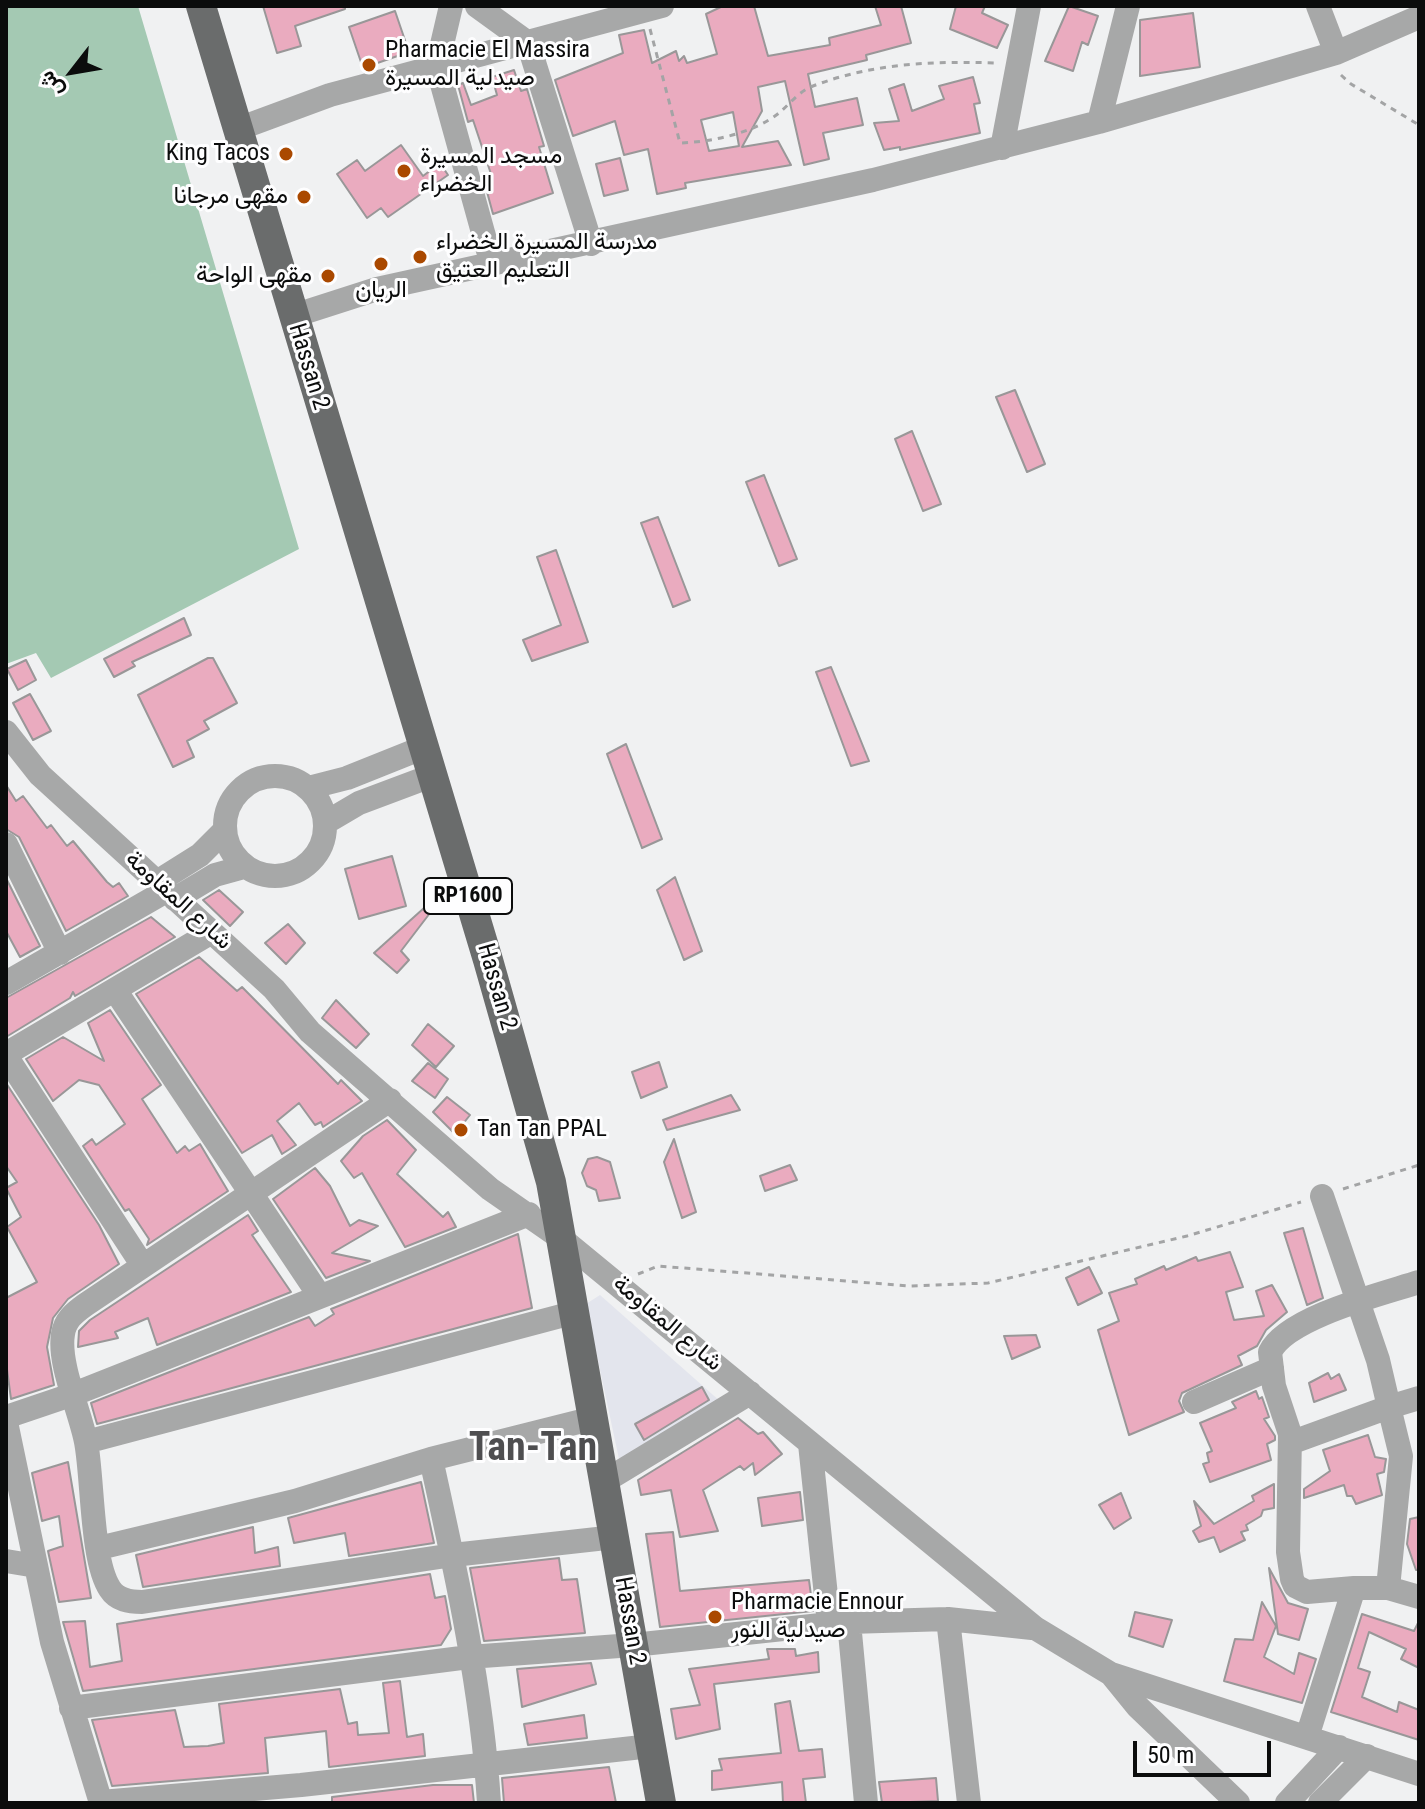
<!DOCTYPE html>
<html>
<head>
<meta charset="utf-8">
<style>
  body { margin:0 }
  #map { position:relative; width:1425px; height:1809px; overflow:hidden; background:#f0f1f2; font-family:"Roboto Condensed",Vazirmatn,sans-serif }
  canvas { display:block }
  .frame { position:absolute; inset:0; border:8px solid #0b0c0c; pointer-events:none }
  .north { position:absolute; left:32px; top:32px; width:80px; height:80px; -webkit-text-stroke:6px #fefeff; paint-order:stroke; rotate:239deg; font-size:22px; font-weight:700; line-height:32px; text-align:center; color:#0b0c0c }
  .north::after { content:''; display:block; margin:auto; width:28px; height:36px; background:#0b0c0c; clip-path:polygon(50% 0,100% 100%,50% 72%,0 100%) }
  .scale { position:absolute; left:1133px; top:1741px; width:138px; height:36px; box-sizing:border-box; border:4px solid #0b0c0c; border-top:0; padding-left:10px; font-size:24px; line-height:28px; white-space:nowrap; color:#0b0c0c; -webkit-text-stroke:6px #fefeff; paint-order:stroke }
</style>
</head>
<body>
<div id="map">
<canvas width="1425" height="1809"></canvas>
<div class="frame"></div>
<div class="north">ش</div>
<div class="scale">50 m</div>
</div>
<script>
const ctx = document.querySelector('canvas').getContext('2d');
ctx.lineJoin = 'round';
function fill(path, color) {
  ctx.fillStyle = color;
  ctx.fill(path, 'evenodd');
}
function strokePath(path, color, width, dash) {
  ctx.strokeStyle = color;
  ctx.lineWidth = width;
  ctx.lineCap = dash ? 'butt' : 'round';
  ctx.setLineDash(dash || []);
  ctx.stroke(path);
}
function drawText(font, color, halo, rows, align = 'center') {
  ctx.font = font + ' "Roboto Condensed",Vazirmatn,sans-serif';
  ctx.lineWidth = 6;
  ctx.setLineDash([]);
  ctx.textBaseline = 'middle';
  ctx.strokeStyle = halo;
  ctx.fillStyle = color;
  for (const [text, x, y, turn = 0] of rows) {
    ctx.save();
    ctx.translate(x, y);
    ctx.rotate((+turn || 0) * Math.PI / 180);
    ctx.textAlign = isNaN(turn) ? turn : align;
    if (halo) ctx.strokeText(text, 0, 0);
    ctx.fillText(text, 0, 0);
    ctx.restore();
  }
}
fill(new Path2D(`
  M600,1295L721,1402L619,1459L586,1304Z`), '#e3e5ed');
fill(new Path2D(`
  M6,6H138L299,549L51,678L36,653L6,664Z`), '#a4c9b3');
const building = new Path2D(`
  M263,6H345V9L295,26L301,46L277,53Z
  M723,6H754L768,56L830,45L829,38L881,25L875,6H901L911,43L866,55L867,60L808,74L815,107L857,98L863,125L823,133L829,159L804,165L785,81L758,87L762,111L742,147L778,141L791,165L685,183L686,188L657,194L648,149L624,155L615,121L573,136L555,80L623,53L619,35L644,30L652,63L676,51L679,61L684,56L687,63L717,54L706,14ZM733,112L739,146L709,151L701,120Z
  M956,6H985L982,13L1008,25L997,48L950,29Z
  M1069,6L1098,16L1088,45L1082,42L1073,71L1045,61Z
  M395,11L409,52L363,68L349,27Z
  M1193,13L1200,67L1140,76V20Z
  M514,70L521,91L527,89L544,146L539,147L553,193L493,214L483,177L491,174L473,120L468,122L458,85L463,83L471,105L497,95L492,77Z
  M973,77L980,103L974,104L980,133L900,150V147L884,150L874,123L899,121L889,89L904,84L912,111L944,99L939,86Z
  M401,145L423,176L440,163L448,175L388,217L381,208L367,218L337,174L357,160L365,171Z
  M620,158L628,190L604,196L596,164Z
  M1015,390L1045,464L1027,472L996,397Z
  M912,431L941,504L923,511L895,439Z
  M764,475L797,559L779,566L746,482Z
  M658,517L690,600L673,607L641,523Z
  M556,550L588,642L532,661L523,640L561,625L537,557Z
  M184,618L191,635L132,662L135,666L114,677L104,659Z
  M208,658H213L237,703L204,721L209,729L187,741L194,757L173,767L138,695Z
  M26,660L36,680L18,690L7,669Z
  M831,667L869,761L851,766L816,672Z
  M30,694L51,731L33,740L13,703Z
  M626,744L662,839L642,848L607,754Z
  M6,785L16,801L23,796L47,828L51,825L67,846L73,841L107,882L113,887L119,883L128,896L66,931L19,837L6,829Z
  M392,856L406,906L359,919L345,869Z
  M675,877L702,951L684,960L657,890Z
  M6,878L40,946L20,957L6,931Z
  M219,890L243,912L230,926L203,900Z
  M424,908L430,913L401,951L409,960L397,973L374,953Z
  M151,917L175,937L75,996L73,992L70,998L6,1037V998Z
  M288,924L305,943L286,964L265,943Z
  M199,957L237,991L242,987L338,1084L341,1080L362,1101L323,1127L321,1122L315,1125L299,1103L277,1121L296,1145L282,1154L272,1135L242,1153L136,994Z
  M336,1000L369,1034L356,1048L322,1018Z
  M110,1010L161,1085L142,1099L177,1153L185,1146L189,1151L200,1144L228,1191L147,1245L149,1239L129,1209L125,1211L83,1146L92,1139L96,1145L125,1124L99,1085L79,1080L53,1101L26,1059L63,1037L104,1061L88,1023Z
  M428,1024L454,1046L436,1067L412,1045Z
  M659,1062L667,1087L641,1098L632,1072Z
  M428,1063L448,1079L435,1098L412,1081Z
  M6,1083L99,1225L119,1264L68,1299L53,1318L47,1347L54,1385L11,1399L6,1362V1298L37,1282L7,1227L21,1217L6,1188L17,1182L6,1166Z
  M731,1095L740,1110L667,1130L663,1120Z
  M447,1097L470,1115L455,1134L433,1112Z
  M387,1120L416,1150L397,1174L443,1217L448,1212L456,1227L405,1247L362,1173L354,1178L341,1161L363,1136Z
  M674,1139L696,1212L682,1218L664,1162Z
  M597,1157L610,1162L620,1198L599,1201L596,1190L587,1186L582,1173L588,1159Z
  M790,1165L797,1180L765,1191L760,1176Z
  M315,1168L330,1186L350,1226L359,1220L378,1226L332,1253L370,1261L326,1278L273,1199Z
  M248,1215L258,1231L252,1235L291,1292L157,1345L148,1318L115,1332L118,1338L78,1347L79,1331L90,1320Z
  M1303,1228L1323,1298L1307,1305L1284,1233Z
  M518,1234L532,1308L97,1424L91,1403L309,1317L315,1326L334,1314L331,1309Z
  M1230,1252L1243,1287L1226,1292L1234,1320L1264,1316L1256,1291L1272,1285L1287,1312L1266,1330L1257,1346L1238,1356L1242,1365L1182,1393L1179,1401L1184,1412L1129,1435L1098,1330L1119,1321L1109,1293L1137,1284L1135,1279L1164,1266L1166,1270L1196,1257L1198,1261Z
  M1089,1267L1102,1293L1078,1305L1066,1278Z
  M1036,1335L1040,1347L1012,1359L1004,1336Z
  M1328,1373L1331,1379L1339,1374L1346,1390L1314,1402L1309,1383Z
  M702,1387L709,1400L644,1440L635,1424Z
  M1256,1391L1259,1399L1262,1397L1269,1417L1264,1419L1275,1436V1440L1267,1444L1271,1460L1210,1482L1203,1464L1209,1462L1207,1453L1212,1451L1200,1423L1236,1408L1232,1402Z
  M738,1418L758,1434L763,1432L782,1454L755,1475L753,1463L744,1470L740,1466L703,1490L718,1531L680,1537L671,1490L641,1495L638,1480Z
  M1368,1435L1375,1457L1386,1459L1384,1472L1377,1474L1382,1495L1356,1504L1352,1496H1347L1344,1485L1304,1498V1489L1330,1471L1323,1450Z
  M68,1462L91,1598L59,1602L48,1551L63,1546L59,1516L42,1521L32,1473Z
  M421,1482L434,1543L349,1556L345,1533L294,1543L288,1518Z
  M1274,1484V1508L1263,1510L1261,1516L1246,1525L1248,1530L1241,1532L1245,1540L1220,1552L1214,1537L1199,1542L1193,1531L1201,1526L1194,1501L1214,1524L1254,1501L1252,1496Z
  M800,1492L803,1520L762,1526L758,1498Z
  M1121,1493L1131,1518L1114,1529L1099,1505Z
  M1419,1517V1570H1416L1407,1544L1410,1519Z
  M253,1527L255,1553L278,1547L280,1566L143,1587L136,1555Z
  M673,1532L680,1591L809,1580L813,1611L660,1627L646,1534Z
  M559,1558L562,1580L577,1579L585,1633L484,1641L470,1568Z
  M1269,1568L1288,1603L1308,1609L1299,1640L1278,1634Z
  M430,1574L435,1598L445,1596L451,1629L441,1645L83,1691L63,1622L85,1621L90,1667L122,1661L117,1624Z
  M1262,1602L1276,1626L1264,1657L1294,1674L1299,1653L1316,1659L1302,1703L1224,1681L1235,1639L1253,1640Z
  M1135,1612L1172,1620L1163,1647L1129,1636Z
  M1362,1614L1414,1631L1419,1621V1668L1401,1659L1406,1649L1369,1632L1358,1668L1370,1672L1362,1697L1397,1712L1399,1702L1419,1710V1740L1331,1712Z
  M767,1649H795L796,1656L818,1652L819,1672L714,1684L720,1729L676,1739L671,1709L700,1705L689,1669L769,1659Z
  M591,1663L596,1684L522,1707L517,1669Z
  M400,1681L407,1737L423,1734L425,1756L329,1767L326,1731L265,1738L268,1773L112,1786L92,1720L175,1710L184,1747L208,1746L224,1743L219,1704L340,1689L348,1724L357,1722L358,1735L389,1733L383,1683Z
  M790,1701L799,1751L822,1749L825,1777L803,1779L806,1803H783L782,1782L712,1790V1771L722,1770L719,1759L781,1753L775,1704Z
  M584,1715L587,1738L528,1745L524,1724Z
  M609,1767L616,1803H504L502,1778Z
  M936,1778L938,1801L882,1803L879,1782Z
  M433,1785H472L474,1803H332V1797Z`);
fill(building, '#eaabbf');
strokePath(building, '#999798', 2);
strokePath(new Path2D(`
  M650,29L680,143C712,142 754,133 779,113C790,104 799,91 813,86C873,63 933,61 996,63
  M1341,75L1351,84L1419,125
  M1343,1189L1419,1165
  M638,1274L658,1266L909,1286L988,1283L1187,1236L1301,1202`), '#a3a4a5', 3, [6, 6]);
strokePath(new Path2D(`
  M451,6L437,66L492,265
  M477,6L528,43L591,244
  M1318,6L1336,53
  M1099,122L1128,6
  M238,129L330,95L662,6
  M1002,148L1029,6
  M293,316L377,289L873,180L1099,122L1336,53L1419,17
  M6,732L40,775L274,989L310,1032L490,1189L562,1239L1035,1628L1111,1674L1419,1774
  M225 826a50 50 0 1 1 100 0a50 50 0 1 1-100 0Z
  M308,788L347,778L422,748
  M325,823L359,803L431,776
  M6,844L60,953
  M157,882L200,855L224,831
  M175,899L215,875L244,867
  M6,983L166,891
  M115,990L319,1295
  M6,1054L212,932
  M6,1056L143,1266
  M390,1100L85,1305C74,1313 65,1320 63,1334C58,1364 80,1411 86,1442C93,1478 91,1561 110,1589C117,1600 129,1602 142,1602L453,1555L615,1537
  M1322,1196L1378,1360L1389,1407L1419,1398
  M1194,1402L1272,1368
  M6,1417L74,1394L529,1214
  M6,1422L52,1642L101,1803
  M86,1442L576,1312
  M1290,1443L1389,1407L1401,1456L1388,1588
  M810,1444L829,1624
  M431,1459C456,1572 482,1688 489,1803
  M605,1481L750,1393
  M99,1548L295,1501L431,1459L594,1418
  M6,1561L36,1566
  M1354,1588L1307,1592L1295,1586L1292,1579L1288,1552L1290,1434L1274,1386L1270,1352C1287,1317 1382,1294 1419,1282
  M948,1619L969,1803
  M849,1622L866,1803
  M1111,1674L1137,1706L1238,1803
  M71,1708L469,1657L633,1645L849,1622L948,1619L1032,1628
  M1307,1737L1354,1588H1388L1419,1597
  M101,1802L301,1785L651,1746
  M1287,1803L1339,1747
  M1320,1803L1367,1756`), '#a7a8a8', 24);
strokePath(new Path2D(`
  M201,6L488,960L551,1182L661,1803`), '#6a6c6c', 30);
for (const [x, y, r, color] of [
  [369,65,8,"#aa4900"],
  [286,154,8,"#aa4900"],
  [404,171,8,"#aa4900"],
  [304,197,8,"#aa4900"],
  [420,257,8,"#aa4900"],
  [381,264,8,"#aa4900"],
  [328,276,8,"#aa4900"],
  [461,1130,8,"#aa4900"],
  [715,1617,8,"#aa4900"]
]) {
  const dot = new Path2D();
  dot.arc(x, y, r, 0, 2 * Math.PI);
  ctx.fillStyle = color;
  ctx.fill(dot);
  strokePath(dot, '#fefeff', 3);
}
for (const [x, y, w] of [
  [468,896,88]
]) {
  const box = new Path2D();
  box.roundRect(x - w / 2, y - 18, w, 36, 6);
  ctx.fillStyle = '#fefeff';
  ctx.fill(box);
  strokePath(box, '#0b0c0c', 2);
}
drawText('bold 22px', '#0b0c0c', null, [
  ["RP1600",468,896]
]);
drawText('24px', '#0b0c0c', '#fefeff', [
  ["Pharmacie El Massira",385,51],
  ["صيدلية المسيرة",385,79],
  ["King Tacos",270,154,"right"],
  ["مسجد المسيرة",420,157],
  ["الخضراء",420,185],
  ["مقهى مرجانا",288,197,"right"],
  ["مدرسة المسيرة الخضراء",436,243],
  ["التعليم العتيق",436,271],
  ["مقهى الواحة",312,276,"right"],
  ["الريان",381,291,"center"],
  ["Tan Tan PPAL",477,1130],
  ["Pharmacie Ennour",731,1603],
  ["صيدلية النور",731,1631]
], 'left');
drawText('24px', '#0b0c0c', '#fefeff', [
  ["Hassan 2",308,367,73],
  ["شارع المقاومة",178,901,42],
  ["Hassan 2",496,987,74],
  ["شارع المقاومة",667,1324,40],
  ["Hassan 2",629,1621,80]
]);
drawText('bold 40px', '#4e4e50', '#fefeff', [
  ["Tan-Tan",533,1450]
]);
</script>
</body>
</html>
